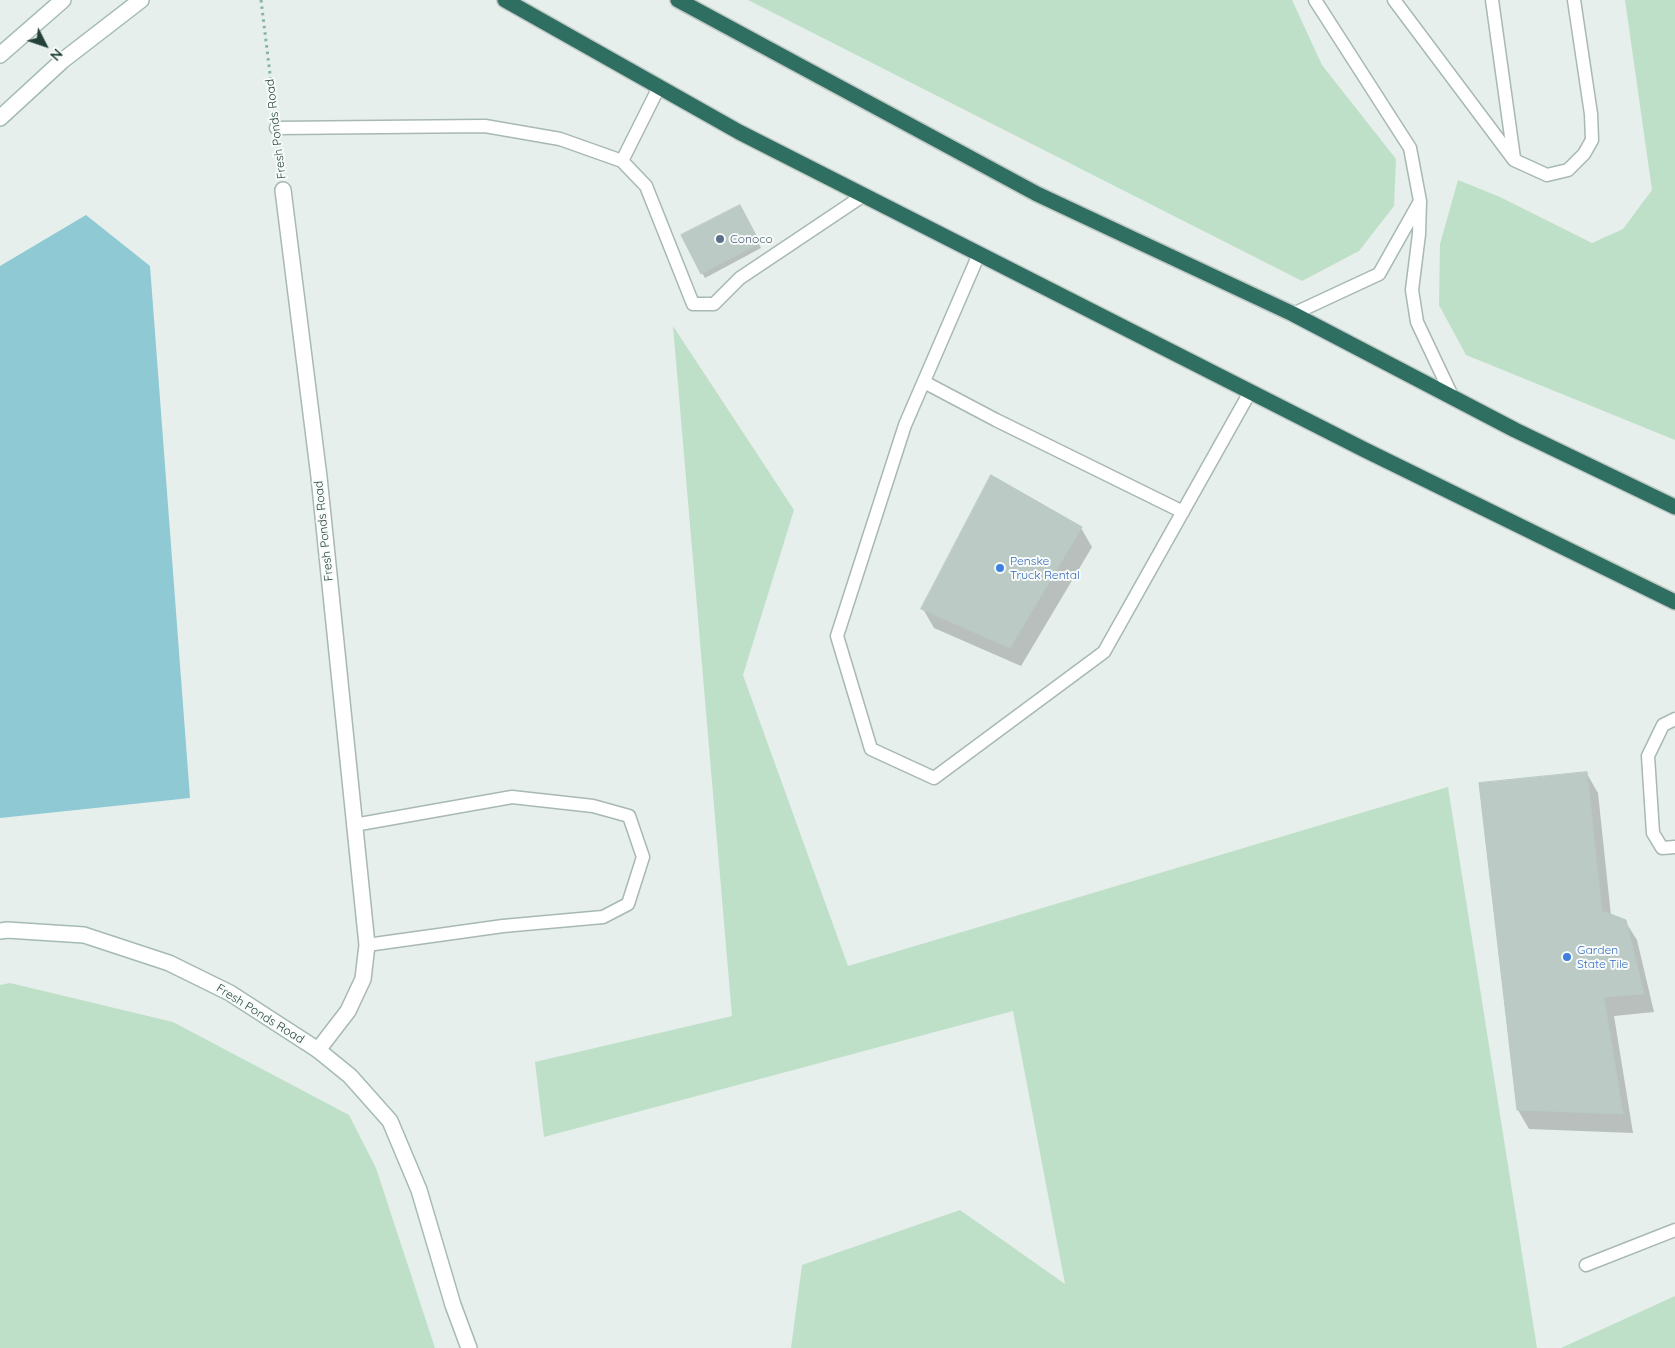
<!DOCTYPE html>
<html>
<head>
<meta charset="utf-8">
<style>
  body { margin:0 }
  #map { position:relative; width:1675px; height:1348px; overflow:hidden; background:#e6efeb; font-family:Quicksand,sans-serif }
  canvas { display:block }
  .north { position:absolute; left:20px; top:20px; width:50px; height:50px; -webkit-text-stroke:4px #f7fbf9; paint-order:stroke; rotate:131deg; font-size:14px; font-weight:700; line-height:20px; text-align:center; color:#24423a }
  .north::after { content:''; display:block; margin:auto; width:18px; height:22px; background:#24423a; clip-path:polygon(50% 0,100% 100%,50% 72%,0 100%) }
</style>
</head>
<body>
<div id="map">
<canvas width="1675" height="1348"></canvas>
<div class="north">N</div>
</div>
<script>
const ctx = document.querySelector('canvas').getContext('2d');
ctx.lineJoin = 'round';
function fill(path, color) {
  ctx.fillStyle = color;
  ctx.fill(path, 'evenodd');
}
function strokePath(path, color, width, dash) {
  ctx.strokeStyle = color;
  ctx.lineWidth = width;
  ctx.lineCap = dash ? 'butt' : 'round';
  ctx.setLineDash(dash || []);
  ctx.stroke(path);
}
function drawText(font, color, halo, rows, align = 'center') {
  ctx.font = font + ' Quicksand,sans-serif';
  ctx.lineWidth = 4;
  ctx.setLineDash([]);
  ctx.textBaseline = 'middle';
  ctx.strokeStyle = halo;
  ctx.fillStyle = color;
  for (const [text, x, y, turn = 0] of rows) {
    ctx.save();
    ctx.translate(x, y);
    ctx.rotate((+turn || 0) * Math.PI / 180);
    ctx.textAlign = isNaN(turn) ? turn : align;
    if (halo) ctx.strokeText(text, 0, 0);
    ctx.fillText(text, 0, 0);
    ctx.restore();
  }
}
fill(new Path2D(`
  M748,0H1292L1322,65L1396,159L1394,206L1359,251L1302,281Z
  M1625,0H1675V440L1466,355L1439,305L1440,244L1458,180L1500,197L1592,243L1623,229L1652,190Z
  M673,326L794,510L743,675L848,966L1448,787L1537,1348H791L802,1265L960,1210L1065,1284L1013,1011L544,1137L535,1062L732,1016Z
  M10,983L173,1022L349,1115L376,1168L435,1348H0V985Z
  M1675,1296V1348H1561Z`), '#bfe0c8');
fill(new Path2D(`
  M86,215L150,266L190,798L0,818V266Z`), '#8ec9d4');
fill(new Path2D(`
  M739,206L761,248L705,278L683,236Z
  M1081,528L1092,547L1021,666L934,628L923,609Z
  M1587,774L1598,793L1611,916L1625,921L1637,940L1654,1012L1614,1016L1633,1133L1529,1129L1518,1110Z`), '#0003');
const building = new Path2D(`
  M740,205L760,243L701,274L681,235Z
  M991,475L1082,527L1010,648L921,609Z
  M1587,772L1602,911L1626,920L1644,994L1604,997L1623,1114L1517,1110L1479,783Z`);
fill(building, '#bbcac4');
strokePath(building, '#b8c9c2', 1);
const lane = new Path2D(`
  M1315,0L1410,148L1420,201L1419,234L1412,290L1417,322L1453,398
  M1394,0L1514,160L1547,175L1568,170L1584,154L1592,140L1591,114L1574,0
  M1492,0L1514,158
  M276,128L485,126L560,139L622,161L646,186L693,304H714L740,278L864,195
  M622,161L659,87
  M979,254L905,425L837,636L871,749L934,778L1104,652L1250,392
  M1293,314L1379,274L1419,203
  M924,382L996,420L1183,512
  M1675,719L1663,725L1648,756L1653,833L1662,848L1675,847
  M354,825L512,797L593,806L629,816L643,857L628,904L603,917L503,926L367,945
  M1586,1265L1675,1230`);
const street = new Path2D(`
  M283,190L319,477L367,945L363,979L348,1011L318,1050`);
const secondary = new Path2D(`
  M0,55L63,0
  M0,118L62,61L141,0
  M0,931L7,930L84,935L169,963L230,993L318,1050L350,1076L390,1121L419,1190L453,1305L469,1348`);
const highway = new Path2D(`
  M505,0L739,132L1365,450L1675,602
  M678,0L1037,194L1293,314L1515,430L1675,507`);
strokePath(lane, '#a8b8b2', 15);
strokePath(street, '#a8b8b2', 18);
strokePath(secondary, '#a4bbb3', 18);
strokePath(highway, '#c2cac8', 18);
strokePath(new Path2D(`
  M261,0L274,107
  M279,151L281,167`), '#86b3a5', 3, [2.5, 4]);
strokePath(lane, '#fff', 12);
strokePath(street, '#fff', 15);
strokePath(secondary, '#fff', 15);
strokePath(highway, '#2f6f62', 15);
for (const [x, y, r, color] of [
  [720,239,5,"#5c6f8a"],
  [1000,568,5,"#3f7fe0"],
  [1567,957,5,"#3f7fe0"]
]) {
  const dot = new Path2D();
  dot.arc(x, y, r, 0, 2 * Math.PI);
  ctx.fillStyle = color;
  ctx.fill(dot);
  strokePath(dot, '#f7fbf9', 2);
}
drawText('12px', '#24423a', '#f7fbf9', [
  ["Fresh Ponds Road",276,129,-97],
  ["Fresh Ponds Road",324,531,-96],
  ["Fresh Ponds Road",260,1014,32]
]);
drawText('12px', '#4e5e75', '#f7fbf9', [
  ["Conoco",730,239]
], 'left');
drawText('12px', '#366cbe', '#f7fbf9', [
  ["Penske",1010,561],
  ["Truck Rental",1010,575],
  ["Garden",1577,950],
  ["State Tile",1577,964]
], 'left');
</script>
</body>
</html>
